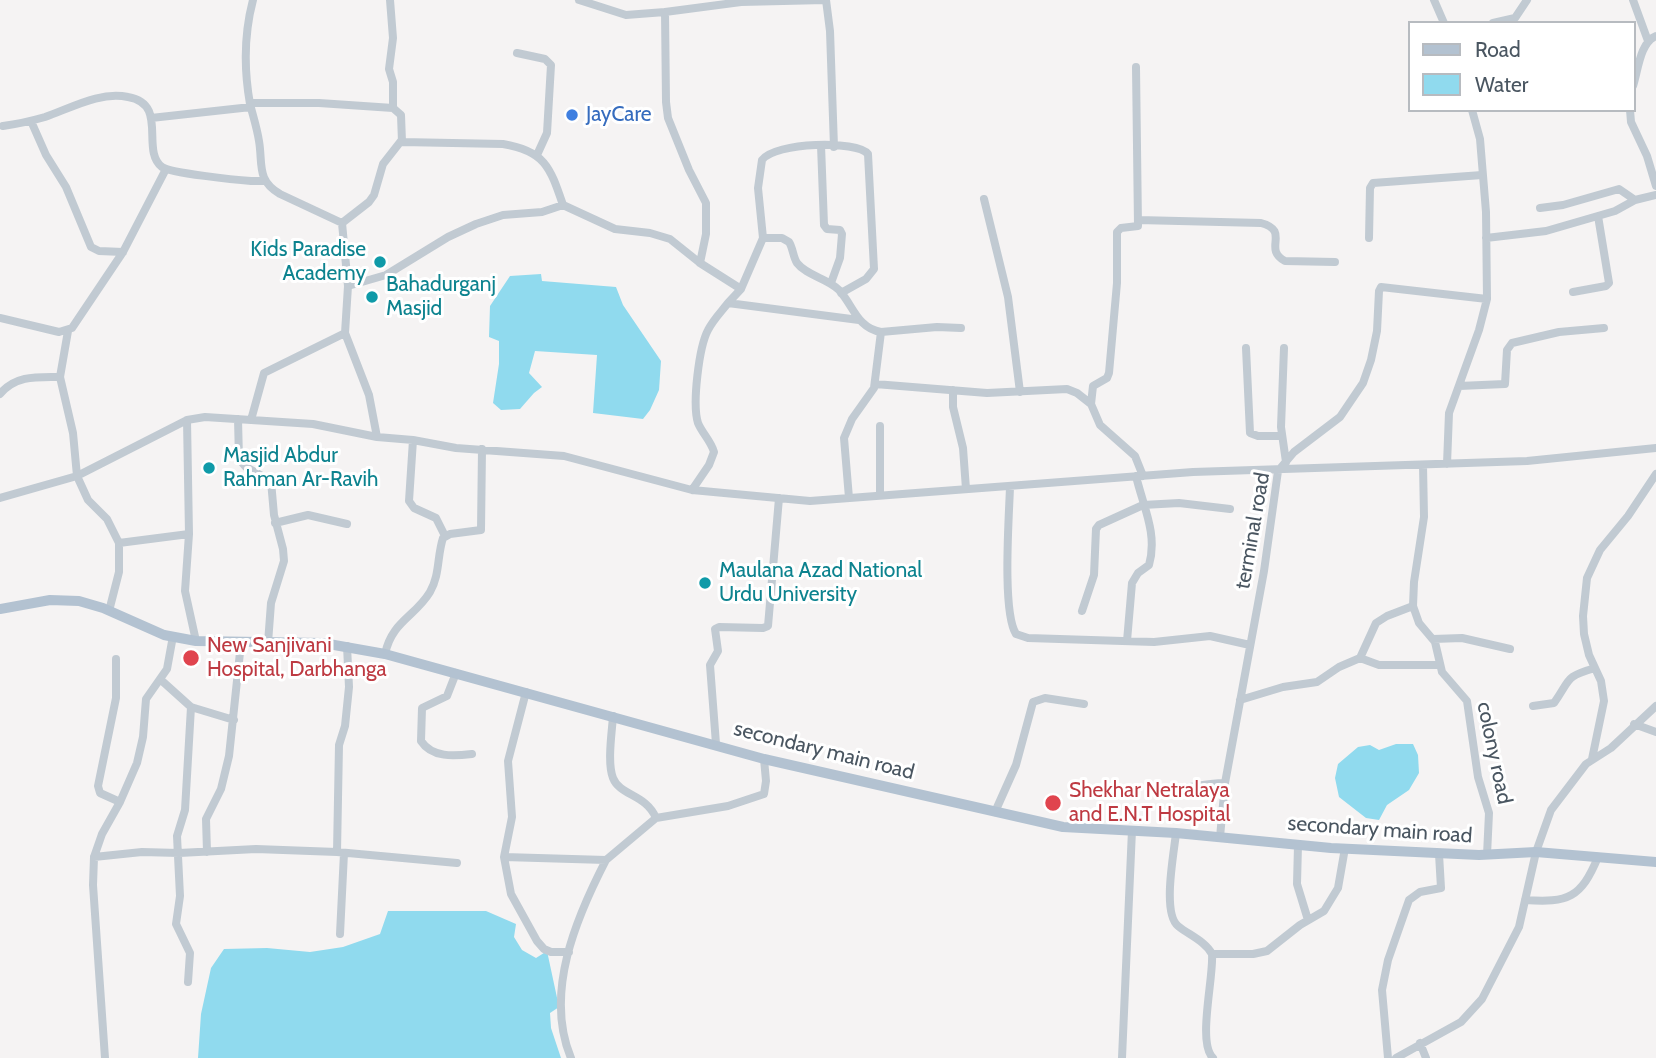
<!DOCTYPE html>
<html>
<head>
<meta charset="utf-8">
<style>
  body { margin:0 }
  #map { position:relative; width:1656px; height:1058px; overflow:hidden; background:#f5f3f3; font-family:Cabin,sans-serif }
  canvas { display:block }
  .legend { position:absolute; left:1408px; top:21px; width:228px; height:91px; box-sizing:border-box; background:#fff; border:2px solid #b7bbc0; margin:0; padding:9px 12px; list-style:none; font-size:21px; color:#4a5661 }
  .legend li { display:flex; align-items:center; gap:14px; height:35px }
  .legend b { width:35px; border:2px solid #b7bbc0 }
</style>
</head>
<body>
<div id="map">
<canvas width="1656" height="1058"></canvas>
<ul class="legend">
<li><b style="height:9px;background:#b3c2d1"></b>Road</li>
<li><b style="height:19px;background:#90daee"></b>Water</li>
</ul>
</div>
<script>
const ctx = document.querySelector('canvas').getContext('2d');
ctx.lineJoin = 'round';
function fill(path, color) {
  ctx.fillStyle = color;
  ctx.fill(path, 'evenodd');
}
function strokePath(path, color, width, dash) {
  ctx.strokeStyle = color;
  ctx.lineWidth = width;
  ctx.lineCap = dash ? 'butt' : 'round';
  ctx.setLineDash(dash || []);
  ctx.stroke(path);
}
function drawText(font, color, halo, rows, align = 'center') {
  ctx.font = font + ' Cabin,sans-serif';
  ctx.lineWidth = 6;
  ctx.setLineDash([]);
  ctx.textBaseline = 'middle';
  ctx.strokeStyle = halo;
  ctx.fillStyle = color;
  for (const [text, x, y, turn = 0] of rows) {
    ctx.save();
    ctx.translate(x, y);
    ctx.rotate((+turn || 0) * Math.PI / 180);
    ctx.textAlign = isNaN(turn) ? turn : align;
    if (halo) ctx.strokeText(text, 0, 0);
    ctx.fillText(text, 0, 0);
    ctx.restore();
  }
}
fill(new Path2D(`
  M541,274L542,281L616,287L623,305L661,361L659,390L650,410L643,419L593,413L597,355L535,351L529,373L542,387L534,393L520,409L501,410L493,403L499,364V341L489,337L490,306L510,276Z
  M1396,744H1413L1418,755L1419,773L1409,790L1387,805L1379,820L1366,818L1339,797L1335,778L1338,764L1358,747L1370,745L1379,750Z
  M388,911H486L516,924L514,937L522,950L536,958L547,951L559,1007L550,1013L551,1028L561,1058H198L201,1014L211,968L224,949L267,948L310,952L343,947L380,934Z`), '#90daee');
strokePath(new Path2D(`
  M253,0C244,34 244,70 250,104C253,116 257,128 259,141C263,164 256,180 280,194L342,223L348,286L345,333L369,395L377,437
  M390,0L393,38L389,69L393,82V108
  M579,0L626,15L665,12
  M826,0L830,31L834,147
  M1434,0L1444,23
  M1633,0L1648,41
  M1493,23L1515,18L1527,0
  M517,53L545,59L551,65L547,133L537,155
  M1136,67L1138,226L1121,228L1117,232V283L1109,373L1107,378L1093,386L1091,404L1100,425L1135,456L1143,476
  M1633,86C1638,71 1640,42 1656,36
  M250,103H319L393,108L401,115L402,142L503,144C545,151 550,167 563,205L615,229L650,233L670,239L700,263L741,289
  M1630,110L1631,122L1647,156L1656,186
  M151,118L251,107
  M31,121L46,155L66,187L91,247L99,251L123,252
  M3,126C18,124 31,121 45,117C71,108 100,91 128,97C169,104 140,150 162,167C170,173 237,180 251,181H264
  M821,145L824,225L827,229L840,230L842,234L840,258L831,283
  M984,199L1008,297L1020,392
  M1540,208L1563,205L1619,189L1635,200
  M1138,220L1261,223C1291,231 1262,249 1285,261L1335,262
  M342,223L369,202L374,195L383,164L401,141
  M763,238L741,289L728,303L859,320
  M1369,238L1370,188L1373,183L1482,175
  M1486,238L1546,231L1615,211L1635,200L1656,195
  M700,263L706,234V203L689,170L668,118L666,102L665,12L741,2L825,0
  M348,286L386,275L448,237L476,224L503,215L542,212L563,205
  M1573,292L1606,286L1609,283L1598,216
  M841,293L866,279L874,269L868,154C857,140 775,142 762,160L758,188L763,238H782L789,242C793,248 793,257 797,263C807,276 827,278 839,290C853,305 857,328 881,332L874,388L852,419L844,438L849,498
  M0,318L59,332L72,328L123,252L166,169
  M68,331L60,377L73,433L77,476L88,500L107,519L119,543V572L109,611
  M881,332L937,327L961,328
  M1246,348L1250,433L1258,436H1282
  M1284,348L1281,427L1286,462
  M875,384L987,393L1067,389L1077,393L1091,404
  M1459,386L1505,384L1507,350L1512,343L1559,332L1604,328
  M953,390V407L963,448L966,489
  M0,394C16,375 37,377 60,377
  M238,419L239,459L246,467L271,481L274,515L283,549L284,561L271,603L268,643
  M187,420L189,534L185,591L196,641
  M251,420L264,373L345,333
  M413,440L409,501L414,508L436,518L445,536
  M1447,464L1449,413L1479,330L1487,299L1486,212L1480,139L1472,110
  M1423,465L1424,517L1414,582L1413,606L1419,623L1435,642L1442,672L1467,701L1478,777L1489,813L1487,855
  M1010,487C1009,517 1002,612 1016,634L1028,638L1154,642L1210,636L1250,645
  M692,490L709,465L714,452C711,441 702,433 698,423C692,404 699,347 708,330C713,320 721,312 728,303
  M880,495V426
  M0,498L77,476L187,420L205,417L313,424L377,437L413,440L456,448L564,456L692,490L810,501L1193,472L1527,461L1656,448
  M275,523L308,515L347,524
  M119,543L189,534
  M1082,611L1094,575L1096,529L1099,525L1143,505L1179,503L1230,509
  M1433,639L1462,638L1510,649
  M1127,641L1132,583L1138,573L1149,565C1158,534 1143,506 1136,476
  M385,654C392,621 415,617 430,592C440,575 437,556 443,538L450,534L481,530L482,449
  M1360,658L1379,665H1439
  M116,659V698L98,786L100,793L120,802
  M456,673L447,696L422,708L421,741C432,758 454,756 472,754
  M161,680L191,707L234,720
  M526,692L508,761L512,817L504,857L511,894L537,941L544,949L551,952H569
  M1240,700L1283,687L1317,682L1339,667L1360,658L1376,623L1387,616L1413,606
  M1533,706L1554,703C1571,679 1564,677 1595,668
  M613,716C612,732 607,763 613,778C620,796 646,794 656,818
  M1634,724L1656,732
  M716,744L710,665L718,651L715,629L719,627L763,628L768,626L779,498
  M1592,759L1604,701L1601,681L1589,655L1584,634L1583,616L1587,578L1600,550L1628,516L1656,474
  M1152,791C1177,792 1200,783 1225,783
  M995,812L1016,765L1033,702L1045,698L1084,704
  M1176,833C1174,853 1162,913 1178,926C1189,935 1205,941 1212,954C1214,977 1197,1043 1213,1058
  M1220,837L1225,783L1264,571L1278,471L1294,452L1340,417L1363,383L1371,360L1377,331L1379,291L1381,287L1487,299
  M1298,845L1297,884L1308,920
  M207,852L206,819L221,789L229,756L241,643
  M337,852L339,745L345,726L349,687L347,646
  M94,857L142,852L179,853L256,849L337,852L457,863
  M504,857L606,860L656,818L728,806L764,794L766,781L764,759
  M1525,900C1568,903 1581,898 1598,857
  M340,934L344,853
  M1212,954H1253L1267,951L1300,925L1324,911L1338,888L1345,848
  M188,982L190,953L176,924L180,896L177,836L185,810L191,707
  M1420,1043L1426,1058
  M105,1058L93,885L94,857L102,834L120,802L137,763L143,737L146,699L167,669L173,636
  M571,1058C544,993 576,918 606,860
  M1122,1058L1132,830
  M1388,1058L1382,990L1388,960L1409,900L1420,892L1441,888L1439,854
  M1396,1058L1461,1022L1482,999L1519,927L1536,852L1551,810L1586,764L1611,748L1656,706`), '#c1cad2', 8);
strokePath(new Path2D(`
  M0,609L50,600L79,601L103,608L164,635L196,641L323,643L385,654L764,759L1063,827L1176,833L1331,848L1479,855L1536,852L1656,862`), '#b3c2d1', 10);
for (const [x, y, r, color] of [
  [572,115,7,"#3f7fe0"],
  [380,262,7,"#0f9aa8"],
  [372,297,7,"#0f9aa8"],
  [209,468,7,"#0f9aa8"],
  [705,583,7,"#0f9aa8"],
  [191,658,9,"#e0444e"],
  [1053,803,9,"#e0444e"]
]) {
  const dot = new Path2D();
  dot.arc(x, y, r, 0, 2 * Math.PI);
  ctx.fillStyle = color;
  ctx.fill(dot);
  strokePath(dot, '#fff', 2.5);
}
drawText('21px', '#366cbe', '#fff', [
  ["JayCare",586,115]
], 'left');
drawText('21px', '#0d838f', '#fff', [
  ["Kids Paradise",366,250,"right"],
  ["Academy",366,274,"right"],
  ["Bahadurganj",386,285],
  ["Masjid",386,309],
  ["Masjid Abdur",223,456],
  ["Rahman Ar-Ravih",223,480],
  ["Maulana Azad National",719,571],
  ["Urdu University",719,595]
], 'left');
drawText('21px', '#4a5661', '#fff', [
  ["terminal road",1253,531,-80],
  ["secondary main road",824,751,14],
  ["colony road",1494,753,78],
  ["secondary main road",1380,830,4]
]);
drawText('21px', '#be3a42', '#fff', [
  ["New Sanjivani",207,646],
  ["Hospital, Darbhanga",207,670],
  ["Shekhar Netralaya",1069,791],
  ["and E.N.T Hospital",1069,815]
], 'left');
</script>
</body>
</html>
